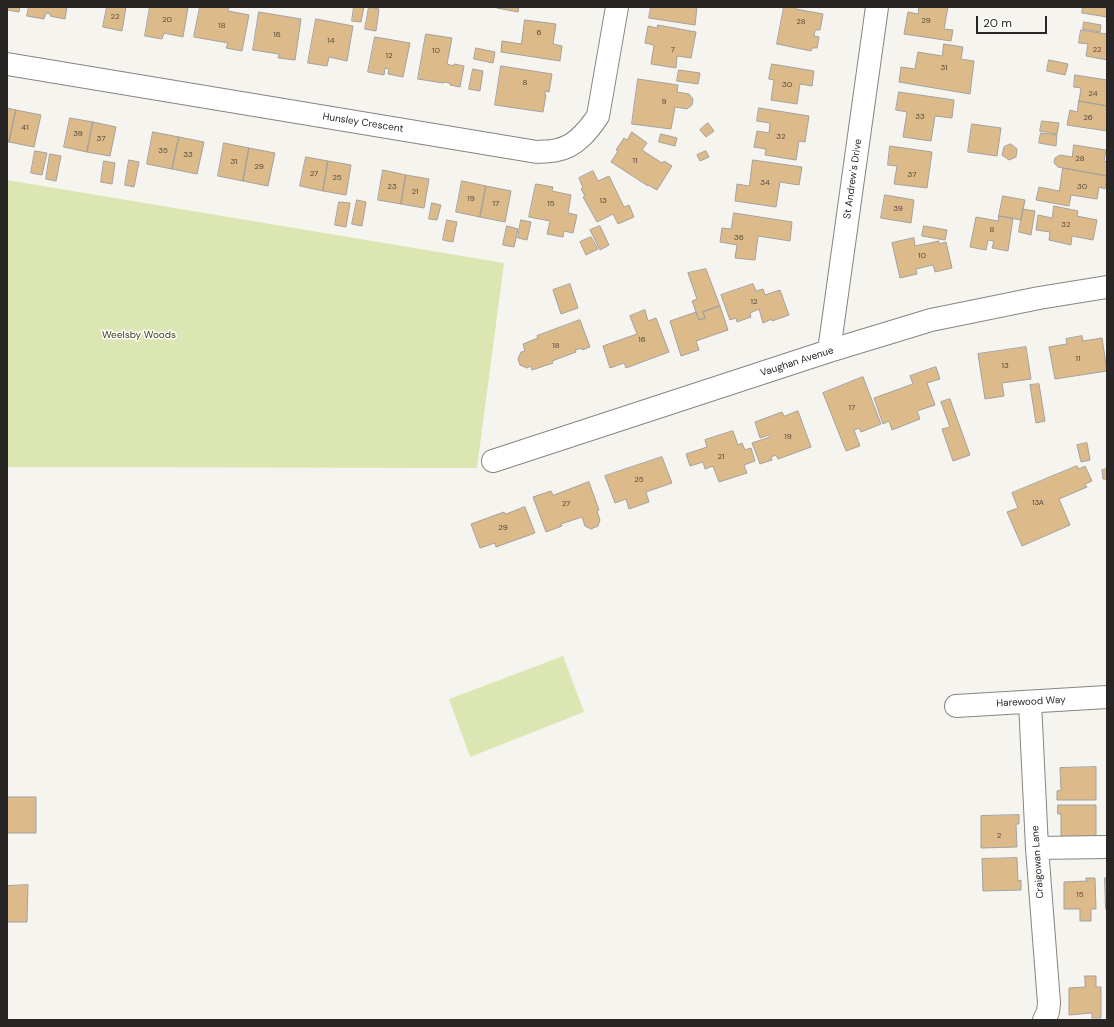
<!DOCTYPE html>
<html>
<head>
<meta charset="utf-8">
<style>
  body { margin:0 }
  #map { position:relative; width:1114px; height:1027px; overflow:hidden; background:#f6f4ee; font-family:"DM Sans",sans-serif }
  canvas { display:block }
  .frame { position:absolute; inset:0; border:8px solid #272624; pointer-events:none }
  .scale { position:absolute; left:976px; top:16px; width:71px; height:18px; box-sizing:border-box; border:2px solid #272624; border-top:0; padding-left:5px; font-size:12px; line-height:14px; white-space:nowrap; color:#272624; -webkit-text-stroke:3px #fff; paint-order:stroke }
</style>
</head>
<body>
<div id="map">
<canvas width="1114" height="1027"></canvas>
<div class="frame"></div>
<div class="scale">20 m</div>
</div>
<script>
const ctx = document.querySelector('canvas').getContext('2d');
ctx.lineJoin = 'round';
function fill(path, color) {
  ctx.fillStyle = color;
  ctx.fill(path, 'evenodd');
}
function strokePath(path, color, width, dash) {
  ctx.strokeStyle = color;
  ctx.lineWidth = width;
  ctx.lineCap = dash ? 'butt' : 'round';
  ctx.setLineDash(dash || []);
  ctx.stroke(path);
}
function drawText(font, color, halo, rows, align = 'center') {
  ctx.font = font + ' "DM Sans",sans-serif';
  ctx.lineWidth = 3;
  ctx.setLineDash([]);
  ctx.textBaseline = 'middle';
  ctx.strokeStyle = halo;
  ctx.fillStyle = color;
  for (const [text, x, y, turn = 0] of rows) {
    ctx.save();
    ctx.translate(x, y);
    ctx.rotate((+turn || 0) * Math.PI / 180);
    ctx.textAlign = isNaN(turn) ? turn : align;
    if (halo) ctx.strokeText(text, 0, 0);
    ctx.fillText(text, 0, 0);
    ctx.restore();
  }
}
fill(new Path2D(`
  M7,180L504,263L477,468L7,467Z
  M563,656L584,712L470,757L449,699Z`), '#dce6b3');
const building = new Path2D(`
  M8,7H20L19,12L7,10Z
  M29,7H67L65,19L50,16L51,14L46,13L44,19L27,16Z
  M107,7H126L122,31L103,27Z
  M150,7H188L183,37L164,33L162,39L145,36Z
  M200,7H229L228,11L249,15L242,51L226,48L228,43L194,37Z
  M354,7H364L361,22L352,21Z
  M369,7L379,9L376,31L365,29Z
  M497,7H519L518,12L497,8Z
  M651,7H697L695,25L649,18Z
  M784,7H796V9L823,14L820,30H815L814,36L819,37L817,48H812L811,51L777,44Z
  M919,7H948L944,29L953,30L951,41L904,34L908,12L918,14Z
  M1083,7H1107V17L1082,13Z
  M259,12L301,19L295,60L278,58L279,54L253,50Z
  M316,19L353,26L347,61L329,57L327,66L308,63Z
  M525,20L556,24L553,44L562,46L560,61L501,52L502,41L521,44Z
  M1084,22L1101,25L1100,32L1083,29Z
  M658,25L696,32L691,58L677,56L676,68L651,64L654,45L645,43L648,26L657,28Z
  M1081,30L1107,34V60L1086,56L1088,44L1079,43Z
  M426,34L452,38L447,64L453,66L454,64L464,66L460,87L450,85V83L444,82L443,83L418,79Z
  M375,37L410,43L403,77L388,74L389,69L385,68L384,75L368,72Z
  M944,44L963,47L961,59L974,61L970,94L899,82L901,67L915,69L918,52L942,56Z
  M476,48L495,52L493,63L474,59Z
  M1049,60L1068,64L1065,75L1047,71Z
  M772,64L814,71L812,86L800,84L797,104L771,100L774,80L769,79Z
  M501,66L552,74L549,92L545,91V95H546L543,112L495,105Z
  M473,69L483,71L480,91L469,89Z
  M679,70L700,73L698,84L677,81Z
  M1075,75L1107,80V106L1079,101L1081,88L1074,87Z
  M638,79L678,85L677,92L689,94L693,99L692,105L687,109L675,107L671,129L632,124Z
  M899,92L954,100L952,118L935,116L931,141L903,137L907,112L896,110Z
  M1079,101L1107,106V131L1067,125L1070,110L1077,112Z
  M7,108L16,110L9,142H7Z
  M759,108L809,116L805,142L799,141L796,160L765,155L766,149L754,147L757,131L769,133L770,123L757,121Z
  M16,110L41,115L34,147L9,142Z
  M70,118L93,122L87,152L64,147Z
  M1042,121L1059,123L1057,134L1040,131Z
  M93,122L116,127L110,156L87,152Z
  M708,123L714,131L706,137L700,130Z
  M972,124L1001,128L997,156L968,152Z
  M153,132L179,137L172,169L147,164Z
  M632,132L647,143L642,150L662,163L664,161L672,166L657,190L648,185V186L611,162L618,151L616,150L624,138L627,140Z
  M1041,133L1057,135L1056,146L1039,143Z
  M661,134L677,138L675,146L659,142Z
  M179,137L204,142L197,174L172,169Z
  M224,143L249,148L243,181L218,176Z
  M1011,144L1017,149L1016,157L1009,160L1002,155L1004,147Z
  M1074,145L1106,150L1104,161L1107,162V176L1058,167L1054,163L1055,158L1060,155L1072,157Z
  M890,146L932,152L927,188L894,184L897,166L888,165Z
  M249,148L275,153L268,186L243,181Z
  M35,151L47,153L42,175L31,173Z
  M706,151L709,157L700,161L697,155Z
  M50,154L61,156L56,181L46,179Z
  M306,157L328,161L323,191L300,186Z
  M129,160L139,162L134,187L125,185Z
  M753,160L802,167L799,185L780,182L776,207L735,201L737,184L749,186Z
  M104,161L115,163L112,184L101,182Z
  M328,161L351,165L346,195L323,191Z
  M1063,168L1107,176L1105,189L1099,187L1097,199L1071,195L1069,206L1036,200L1039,187L1059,191Z
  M383,170L406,175L401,204L378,200Z
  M593,171L598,181L609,176L624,207L629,205L634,217L618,224L613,214L597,222L583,197L585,196L581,189L583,188L579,178Z
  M406,175L429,179L424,208L401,204Z
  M462,181L486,186L480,217L456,212Z
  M536,184L553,187L552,191L571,195L568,213L577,215L573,233L564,231L563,237L547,234L550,221L529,217Z
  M486,186L511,191L505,222L480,217Z
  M885,195L914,200L911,223L881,218Z
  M1003,196L1025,200L1021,220L999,216Z
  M357,200L366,202L362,226L352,224Z
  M339,202L350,203L346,227L335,225Z
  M432,203L441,205L437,220L429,219Z
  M1054,206L1078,211L1077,216L1097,220L1093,240L1072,236L1071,245L1049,240L1050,232L1036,230L1038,215L1052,218Z
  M1023,209L1035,211L1031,235L1019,232Z
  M734,213L792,222L790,241L758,236L755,260L735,258L737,245L720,242L722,228L731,229Z
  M999,216L1013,218L1008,251L992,248L994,241L988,240L986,250L970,247L976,217L998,221Z
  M447,220L457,222L453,242L443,240Z
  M521,220L531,222L527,240L518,238Z
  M507,226L518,229L514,247L503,245Z
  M600,226L609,245L600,250L590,230Z
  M924,226L947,230L945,240L922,236Z
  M591,237L598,249L586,255L580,242Z
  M914,238L915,246L939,241V244L946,242L952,268L935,272L933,265L916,269L917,274L900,278L892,243Z
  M706,269L720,306L703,312L705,318L699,320L692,301L697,299L688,273Z
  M570,284L578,308L561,314L553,290Z
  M753,284L756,291L763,289L765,295L780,290L789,315L772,321V319L763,323L759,309L750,313L751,317L737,322L736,318L730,320L721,295Z
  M720,306L728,330L696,341L699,350L681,356L670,321L696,312L699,320L705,318L703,312Z
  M645,310L648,321L656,318L669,352L626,368L624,363L610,368L603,346L637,334L630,316Z
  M580,320L590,347L582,350V348L575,350L576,352L552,361L553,363L532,370L531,366L527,368L520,365L518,359L521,352L525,351L523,344L538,338L537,336Z
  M1082,336L1083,341L1102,338L1107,371L1055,379L1049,347L1067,344L1066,339Z
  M1026,347L1031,379L1002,383L1004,396L985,399L978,354Z
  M936,367L940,379L927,383L935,405L917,411L920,419L892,430L889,421L883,424L874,398L913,384L910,376Z
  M863,377L881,424L861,432L859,428L854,430L860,446L846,451L823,393Z
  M1039,384L1045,421L1036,423L1030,385Z
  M950,399L970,455L953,461L942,429L950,427L941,402Z
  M798,411L811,447L778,459L776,455L771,457L772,460L760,464L752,443L770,437L769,435L760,438L755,422L782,412L784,416Z
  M733,431L738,445L742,443L745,450L751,448L755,461L744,465L747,473L719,482L713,466L705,469L703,462L690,466L686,454L707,447L705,440Z
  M1087,443L1090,460L1081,462L1077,445Z
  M662,457L672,483L646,492L649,502L629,509L626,499L615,503L605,476Z
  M1077,466L1079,469L1085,466L1092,481L1085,484L1087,487L1059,499L1070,525L1022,546L1007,512L1018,508L1012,493Z
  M1107,469V479H1103L1102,470Z
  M589,482L599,510L597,511L600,520L598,526L591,529L585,526L582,517L561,524L562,526L546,532L533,497L551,491L553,495Z
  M525,507L535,533L496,547L495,543L480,548L471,524L504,512L505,514Z
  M1096,767V800H1057V791L1061,790L1060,768Z
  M7,797H36V833H7Z
  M1058,805H1096V837H1061V814H1058Z
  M1019,815V824H1016L1017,847L981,848V816Z
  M1017,858L1018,881L1021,880V890L983,891L982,859Z
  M1086,878H1095L1096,909H1091V921H1080V909H1064V882L1087,881Z
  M1105,878H1107V909H1106Z
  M28,885L27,922H7V886Z
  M1085,976H1096V987H1101V1018H1092V1013L1069,1015V988L1085,987Z`);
fill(building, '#dcba8a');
strokePath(building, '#a4a19d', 1);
const minor = new Path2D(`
  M7,64L537,152C543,151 550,152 557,150C575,147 588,131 598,116L617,7
  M829,351L877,7
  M493,461L829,351L931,320L1039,298L1107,287
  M1030,702L1037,848L1049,1003L1048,1012L1044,1020
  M956,706L1107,697
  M1037,848L1107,847`);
strokePath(minor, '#878580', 24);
strokePath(minor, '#fff', 22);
drawText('8px', '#544b3e', null, [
  ["22",115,17],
  ["20",167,20],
  ["29",926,21],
  ["28",801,22],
  ["18",222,26],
  ["6",539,33],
  ["16",277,35],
  ["14",331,41],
  ["7",673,50],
  ["22",1097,50],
  ["10",436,51],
  ["12",389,56],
  ["31",944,68],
  ["8",525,83],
  ["30",787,85],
  ["24",1093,94],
  ["9",664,102],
  ["33",920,117],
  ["26",1088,118],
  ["41",25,128],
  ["39",78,134],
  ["32",781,137],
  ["37",101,139],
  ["35",163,151],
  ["33",188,155],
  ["28",1080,159],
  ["11",635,161],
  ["31",234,162],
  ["29",259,167],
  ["27",314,174],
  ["37",912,175],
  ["25",337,178],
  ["34",765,183],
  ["23",392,187],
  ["30",1082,187],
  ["21",415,192],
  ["19",471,199],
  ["13",603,201],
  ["17",496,204],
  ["15",551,204],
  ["39",898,209],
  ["32",1066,225],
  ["8",992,230],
  ["36",739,238],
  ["10",922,256],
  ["12",754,302],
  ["16",642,340],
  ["18",556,346],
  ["11",1078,359],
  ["13",1005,366],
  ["17",852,408],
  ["19",788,437],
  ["21",721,457],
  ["25",639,480],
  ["13A",1038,503],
  ["27",566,504],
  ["29",503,528],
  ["2",999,836],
  ["15",1080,895]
]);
drawText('10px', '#272624', '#fff', [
  ["Hunsley Crescent",363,123,9],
  ["St Andrew's Drive",853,179,-82],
  ["Vaughan Avenue",797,362,-18],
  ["Harewood Way",1031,702,-3],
  ["Craigowan Lane",1038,862,-94]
]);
drawText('10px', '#383e15', '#fff', [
  ["Weelsby Woods",139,335]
]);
</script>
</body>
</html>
